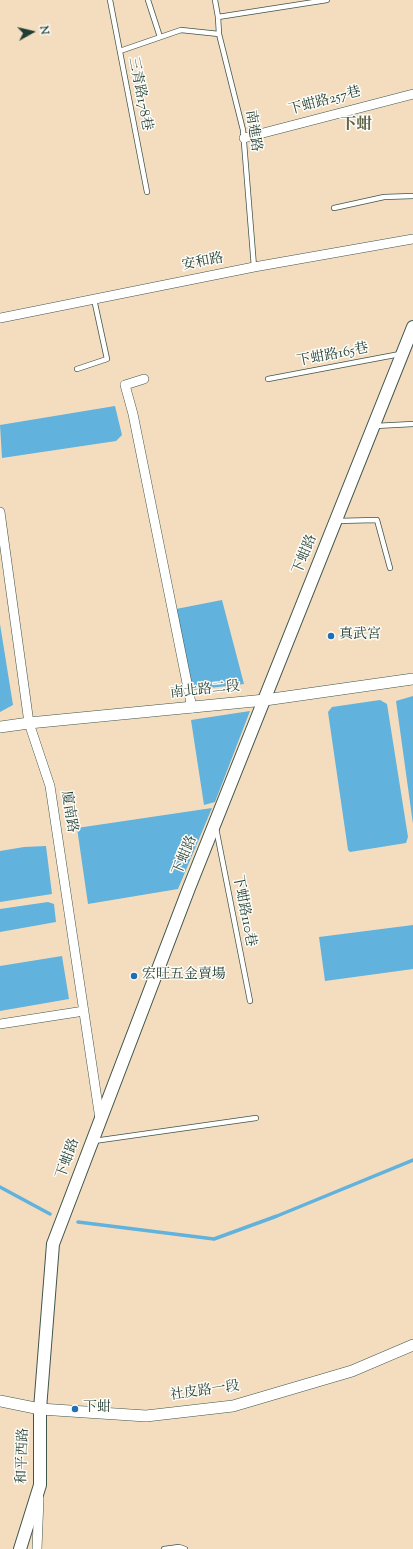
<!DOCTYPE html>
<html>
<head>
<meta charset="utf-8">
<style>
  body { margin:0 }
  #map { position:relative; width:413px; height:1549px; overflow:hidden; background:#f4ddbf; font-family:"Sorts Mill Goudy",serif }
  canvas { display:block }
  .north { position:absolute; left:12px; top:12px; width:40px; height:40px; -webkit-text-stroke:3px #fdfcf7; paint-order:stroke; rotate:82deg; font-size:11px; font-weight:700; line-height:16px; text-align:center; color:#1f3d34 }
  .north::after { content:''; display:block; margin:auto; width:14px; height:18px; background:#1f3d34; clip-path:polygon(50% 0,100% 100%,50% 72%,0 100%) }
</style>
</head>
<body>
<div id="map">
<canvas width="413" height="1549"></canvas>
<div class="north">N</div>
</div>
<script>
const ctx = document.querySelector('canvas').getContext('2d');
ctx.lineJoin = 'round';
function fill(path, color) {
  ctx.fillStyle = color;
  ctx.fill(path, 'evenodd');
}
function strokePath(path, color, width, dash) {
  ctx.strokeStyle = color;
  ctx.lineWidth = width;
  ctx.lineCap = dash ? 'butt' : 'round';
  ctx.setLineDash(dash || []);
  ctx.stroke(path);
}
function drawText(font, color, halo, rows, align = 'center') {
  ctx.font = font + ' "Sorts Mill Goudy","Noto Serif TC",serif';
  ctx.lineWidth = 3;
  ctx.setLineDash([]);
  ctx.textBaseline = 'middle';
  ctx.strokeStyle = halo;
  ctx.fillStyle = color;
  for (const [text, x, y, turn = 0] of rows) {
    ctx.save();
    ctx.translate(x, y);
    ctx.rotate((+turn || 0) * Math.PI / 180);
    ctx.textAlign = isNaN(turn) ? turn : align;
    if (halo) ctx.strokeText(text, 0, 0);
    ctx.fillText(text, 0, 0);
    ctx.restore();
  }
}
fill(new Path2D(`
  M115,406L122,435L116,441L2,458L0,425Z
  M222,600L244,684L193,690L176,609Z
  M0,624L13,705L0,712Z
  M413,696V824L396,701Z
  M380,700L387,704L408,837L406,843L350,852L348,850L328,712L332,707Z
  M250,711L215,802L204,805L191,720Z
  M212,808L178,889L88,904L77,828Z
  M46,846L52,894L0,902V851L24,847Z
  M48,902L54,904L56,922L0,932V909Z
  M413,925V969L325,981L319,937Z
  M62,956L69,999L0,1011V966Z`), '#61b2dc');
strokePath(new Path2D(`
  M0,1187L50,1214
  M78,1222L214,1239L277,1216L413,1160`), '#61b2dc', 3.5);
const service = new Path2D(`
  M110,0L147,192
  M148,0L160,37
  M215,0L218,17L219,34L243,130L254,267
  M218,17L327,0
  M120,51L181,30L219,34
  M334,208L384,197L413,196
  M77,369L107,359L94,299
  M268,379L400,354
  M375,426L413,424
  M336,521L377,520L390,568
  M216,828L250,1001
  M94,1141L256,1118
  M164,1549L179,1547L185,1549`);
const minor = new Path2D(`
  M244,138L413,94
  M0,318L254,267L413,239
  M144,379L125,385L133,414L192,708
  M0,512L29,723L50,786L100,1119
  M0,1024L84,1011
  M37,1549L39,1498`);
const tertiary = new Path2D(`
  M0,727L29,723L265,700L413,679
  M0,1401L40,1409L146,1416L233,1406L352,1371L413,1345`);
const secondary = new Path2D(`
  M20,1549L40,1485V1409L53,1244L189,888L413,327`);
strokePath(service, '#3f5549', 6);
strokePath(minor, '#3f5549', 10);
strokePath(tertiary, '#3f5549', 12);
strokePath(secondary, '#3f5549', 14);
strokePath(service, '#fff', 4.5);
strokePath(minor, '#fff', 9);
strokePath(tertiary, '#fff', 11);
strokePath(secondary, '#fff', 12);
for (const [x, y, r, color] of [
  [331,636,4,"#1f6fb2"],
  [134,976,4,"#1f6fb2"],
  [75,1409,4,"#1f6fb2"]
]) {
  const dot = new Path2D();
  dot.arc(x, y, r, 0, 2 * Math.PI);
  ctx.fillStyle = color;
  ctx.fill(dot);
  strokePath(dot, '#fdfcf7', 1.5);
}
drawText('14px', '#1f3d34', '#fdfcf7', [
  ["三青路178巷",139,94,79],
  ["下蚶路257巷",325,102,-15],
  ["南進路",252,131,81],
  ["安和路",203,263,-11],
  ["下蚶路165巷",333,356,-11],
  ["下蚶路",306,555,-68],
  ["南北路二段",205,691,-6],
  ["廈南路",68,812,81],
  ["下蚶路",186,856,-68],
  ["下蚶路110巷",243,911,79],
  ["下蚶路",69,1159,-70],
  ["社皮路一段",205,1392,-8],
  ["和平西路",24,1456,-88]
]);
drawText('14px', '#1f3d34', '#fdfcf7', [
  ["真武宮",339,636],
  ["宏旺五金賣場",142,976],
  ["下蚶",83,1409]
], 'left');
drawText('bold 16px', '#62634b', '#fdfcf7', [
  ["下蚶",356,126]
]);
</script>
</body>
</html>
